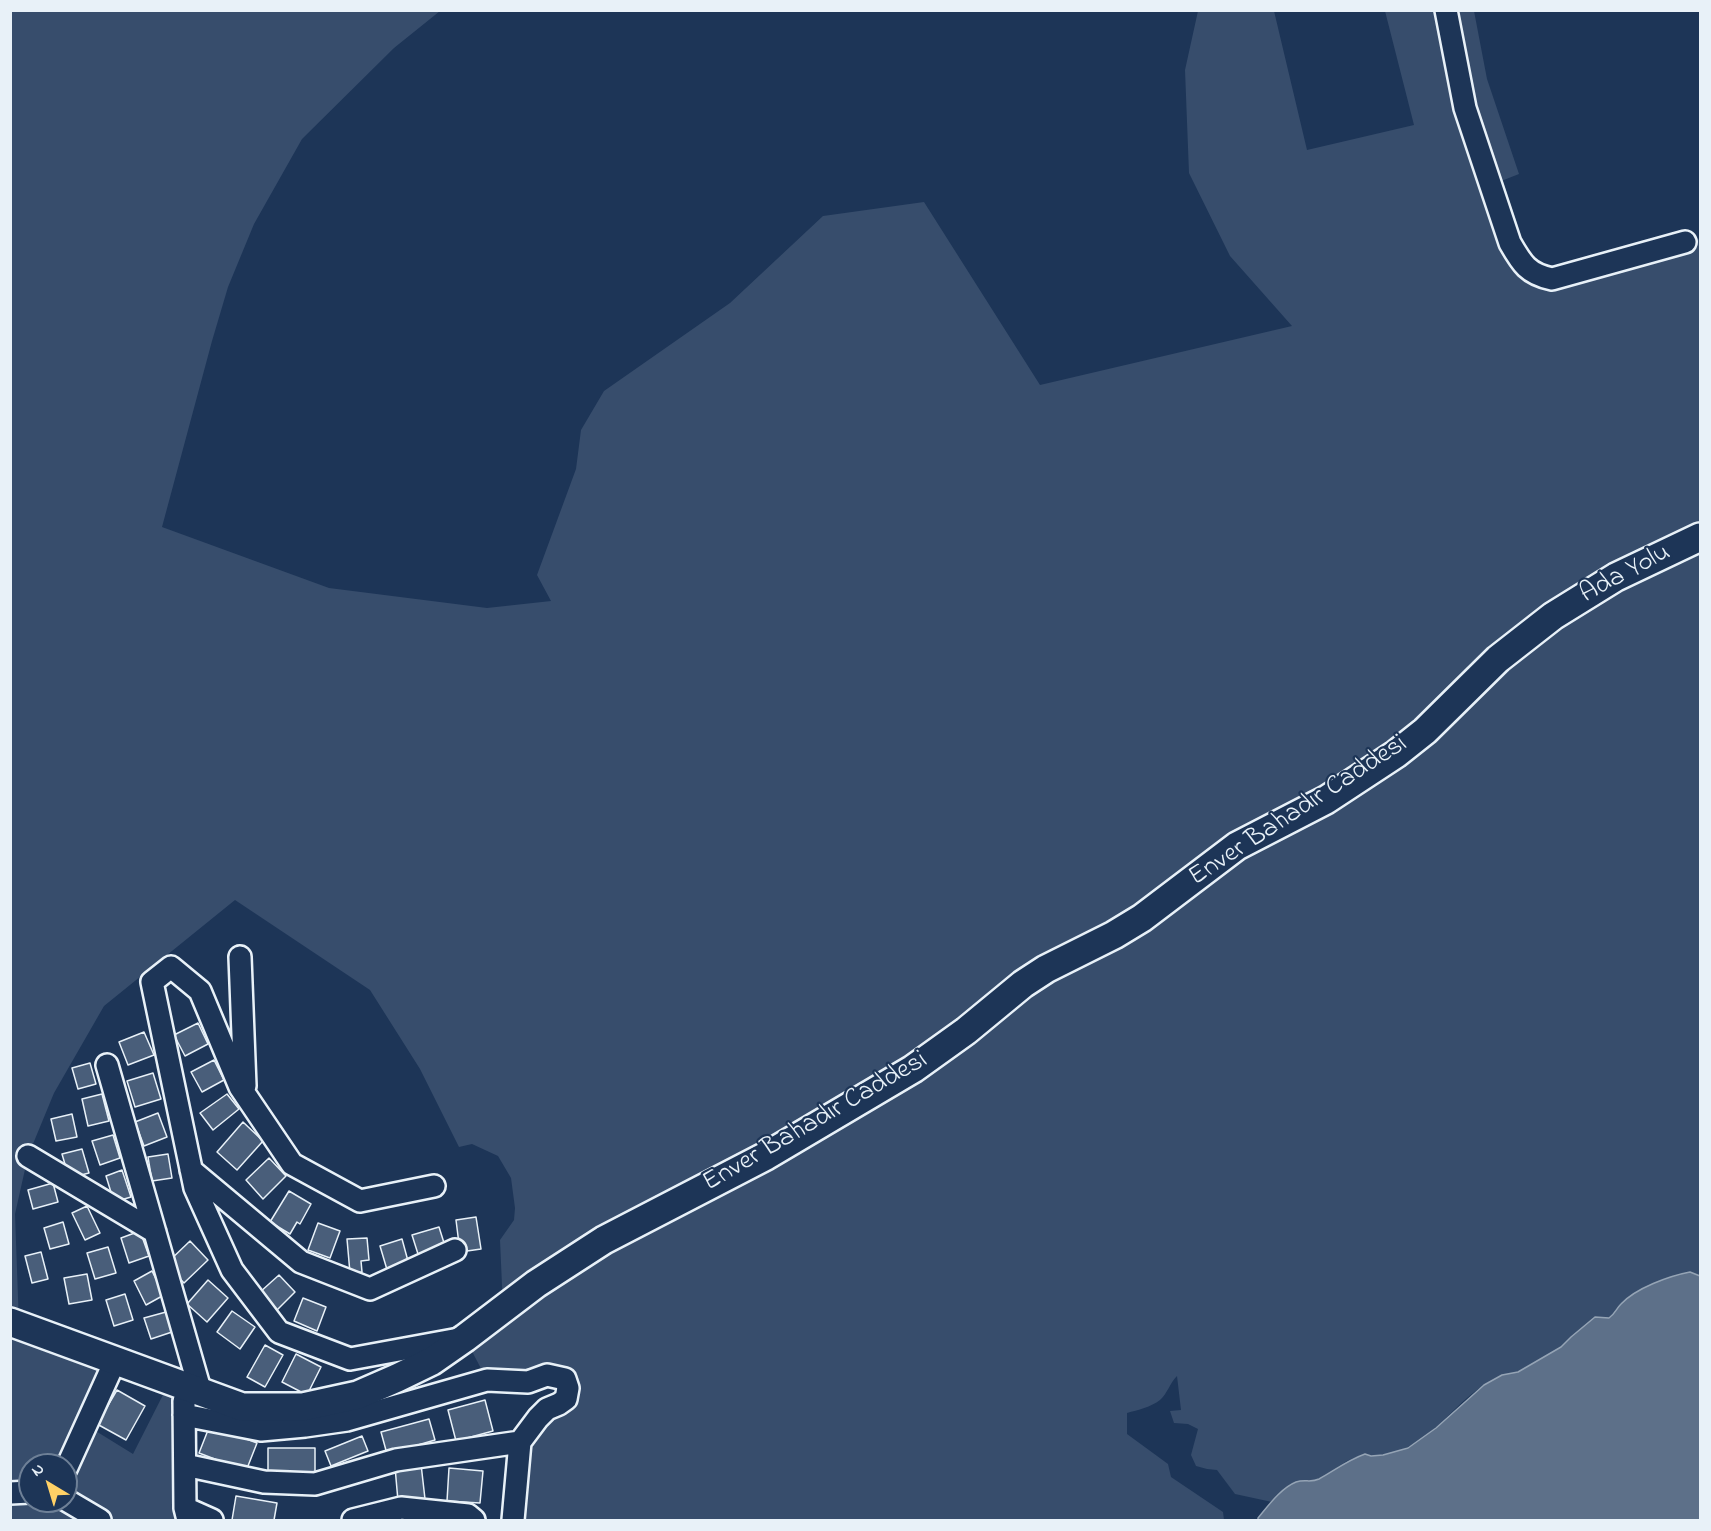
<!DOCTYPE html>
<html>
<head>
<meta charset="utf-8">
<style>
  body { margin:0 }
  #map { position:relative; width:1711px; height:1531px; overflow:hidden; background:#1d3557; font-family:"Indie Flower",sans-serif }
  canvas { display:block }
  .frame { position:absolute; inset:0; border:12px solid #e8f1f8; pointer-events:none }
  .north { position:absolute; left:18px; top:1453px; width:60px; height:60px; box-sizing:border-box; background:#1d3557; border:2px solid #6e8097; border-radius:50%; rotate:322deg; font-size:16px; font-weight:700; line-height:24px; text-align:center; color:#e8f1f8 }
  .north::after { content:''; display:block; margin:auto; width:21px; height:27px; background:#ffd166; clip-path:polygon(50% 0,100% 100%,50% 72%,0 100%) }
</style>
</head>
<body>
<div id="map">
<canvas width="1711" height="1531"></canvas>
<div class="frame"></div>
<div class="north">N</div>
</div>
<script>
const ctx = document.querySelector('canvas').getContext('2d');
ctx.lineJoin = 'round';
function fill(path, color) {
  ctx.fillStyle = color;
  ctx.fill(path, 'evenodd');
}
function strokePath(path, color, width, dash) {
  ctx.strokeStyle = color;
  ctx.lineWidth = width;
  ctx.lineCap = dash ? 'butt' : 'round';
  ctx.setLineDash(dash || []);
  ctx.stroke(path);
}
function drawText(font, color, halo, rows, align = 'center') {
  ctx.font = font + ' "Indie Flower",sans-serif';
  ctx.lineWidth = 4.5;
  ctx.setLineDash([]);
  ctx.textBaseline = 'middle';
  ctx.strokeStyle = halo;
  ctx.fillStyle = color;
  for (const [text, x, y, turn = 0] of rows) {
    ctx.save();
    ctx.translate(x, y);
    ctx.rotate((+turn || 0) * Math.PI / 180);
    ctx.textAlign = isNaN(turn) ? turn : align;
    if (halo) ctx.strokeText(text, 0, 0);
    ctx.fillText(text, 0, 0);
    ctx.restore();
  }
}
fill(new Path2D(`
  M11,11H440L394,48L302,139L254,224L228,287L212,341L162,527L329,588L487,608L551,601L537,575L576,469L581,430L604,391L730,303L823,216L924,202L1040,385L1292,326L1230,256L1189,173L1185,70L1198,11H1274L1307,150L1414,125L1385,11H1474L1487,79L1519,174L1491,185L1535,276L1700,239V1276L1663,1279L1628,1298L1609,1318C1598,1319 1582,1329 1572,1336C1567,1339 1564,1345 1559,1349C1547,1357 1533,1367 1519,1372C1506,1377 1497,1377 1484,1385C1450,1407 1430,1445 1388,1454C1380,1456 1373,1457 1365,1454C1359,1456 1353,1458 1347,1461C1333,1469 1318,1485 1301,1481L1280,1494L1272,1502L1235,1494L1217,1470L1207,1469L1196,1466L1191,1455L1198,1429L1188,1424L1174,1423L1170,1411L1181,1410L1177,1376C1170,1383 1167,1394 1160,1400C1151,1407 1138,1410 1127,1413V1434L1168,1464L1171,1477L1223,1512L1224,1520H513L520,1442L547,1409L565,1379L487,1380L465,1338L503,1308L500,1240L514,1220L515,1208L511,1178L498,1156L472,1144L459,1147L420,1069L370,990L235,900L104,1006L54,1093L28,1156L15,1214L19,1325L115,1361L86,1425L133,1454L170,1381L184,1386L188,1520H11ZM30,1465H66V1501H30Z`), '#374d6c');
const water = new Path2D(`
  M1690,1272L1700,1276V1520H1258V1518C1268,1506 1281,1488 1296,1482C1305,1479 1311,1483 1319,1479C1335,1470 1348,1460 1365,1454L1371,1456L1383,1455L1408,1448L1436,1428L1484,1385L1502,1375L1518,1372L1561,1347L1571,1337L1595,1317L1609,1318C1615,1314 1616,1309 1621,1304C1636,1288 1669,1276 1690,1272Z`);
fill(water, '#5d7089');
strokePath(water, '#95a4b5', 1.5);
const building = new Path2D(`
  M198,1023L208,1044L185,1056L174,1035Z
  M144,1032L154,1055L128,1065L119,1042Z
  M214,1060L224,1080L202,1092L191,1072Z
  M90,1063L96,1084L78,1089L72,1068Z
  M153,1073L161,1099L135,1107L127,1081Z
  M102,1094L109,1121L88,1126L82,1099Z
  M227,1094L239,1109L213,1130L200,1113Z
  M158,1113L167,1137L144,1146L135,1122Z
  M72,1114L77,1137L56,1141L51,1119Z
  M243,1122L263,1141L237,1170L217,1152Z
  M113,1135L120,1158L100,1165L92,1141Z
  M82,1149L89,1173L69,1178L62,1154Z
  M168,1154L172,1178L152,1181L148,1157Z
  M269,1158L286,1176L263,1199L246,1180Z
  M122,1170L131,1197L114,1202L106,1176Z
  M53,1183L58,1202L33,1209L28,1190Z
  M289,1191L311,1204L300,1224L297,1222L290,1234L270,1222Z
  M87,1206L100,1233L85,1240L72,1213Z
  M476,1217L481,1249L460,1252L456,1220Z
  M63,1222L69,1244L50,1249L44,1228Z
  M318,1223L340,1231L330,1258L308,1250Z
  M439,1227L445,1246L418,1254L412,1235Z
  M140,1231L149,1256L129,1263L121,1238Z
  M367,1238L369,1260L361,1261L362,1272L350,1273L347,1239Z
  M402,1239L408,1261L401,1263L403,1268L388,1273L380,1246Z
  M190,1241L208,1260L184,1283L166,1264Z
  M108,1247L116,1273L95,1279L87,1253Z
  M41,1252L48,1279L32,1283L25,1256Z
  M152,1271L164,1295L146,1305L134,1281Z
  M87,1274L92,1300L69,1304L64,1278Z
  M279,1275L295,1292L276,1311L259,1293Z
  M208,1280L228,1298L207,1322L187,1304Z
  M125,1294L133,1320L114,1326L106,1300Z
  M303,1298L326,1307L317,1331L294,1321Z
  M232,1311L255,1327L240,1349L217,1332Z
  M166,1312L172,1332L151,1339L144,1318Z
  M265,1345L283,1355L265,1387L247,1377Z
  M296,1354L321,1367L307,1395L282,1382Z
  M117,1390L145,1406L126,1440L97,1424Z
  M485,1400L493,1431L456,1441L448,1410Z
  M429,1419L435,1440L387,1454L381,1432Z
  M210,1425L257,1443L246,1471L199,1453Z
  M362,1436L368,1451L331,1466L325,1451Z
  M268,1448H315V1473L268,1472Z
  M421,1464L425,1499L398,1501L395,1467Z
  M449,1468L483,1471L480,1503L447,1501Z
  M236,1496L277,1503L274,1520H232Z`);
fill(building, '#495e7a');
strokePath(building, '#e8f1f8', 1.5);
const minor = new Path2D(`
  M1446,10L1465,108L1510,243C1522,264 1528,274 1552,279L1685,242
  M240,957L245,1086
  M107,1065L201,1393
  M28,1156L155,1232
  M191,1170L301,1262L370,1289L455,1250
  M434,1186L360,1201L292,1164L240,1087L200,991L171,967L152,982L195,1188L232,1270L279,1332L350,1359L459,1339
  M184,1401L185,1508L188,1520
  M184,1415L261,1430L305,1426L347,1420L487,1380L528,1382L547,1375L565,1379L568,1388L566,1399L559,1404L547,1409L538,1418L520,1442L513,1520
  M185,1465L264,1482L315,1484L396,1460L520,1442
  M66,1469L115,1361
  M10,1493L30,1492
  M66,1500L100,1520
  M185,1508L212,1520
  M353,1520L401,1508L468,1515L474,1520`);
const major = new Path2D(`
  M10,1322L242,1407H303L358,1395L397,1378L432,1361L465,1338L536,1284L604,1240L766,1156L913,1069L966,1031L1023,984L1046,969L1114,935L1142,918L1237,846L1326,800L1396,754L1425,731L1498,659L1553,616L1616,577L1700,537`);
strokePath(minor, '#e8f1f8', 26);
strokePath(major, '#e8f1f8', 32);
strokePath(minor, '#1d3557', 21);
strokePath(major, '#1d3557', 27);
drawText('27px', '#e8f1f8', '#1d3557', [
  ["Ada Yolu",1626,575,-28],
  ["Enver Bahadır Caddesi",1299,812,-33],
  ["Enver Bahadır Caddesi",816,1123,-30]
]);
</script>
</body>
</html>
